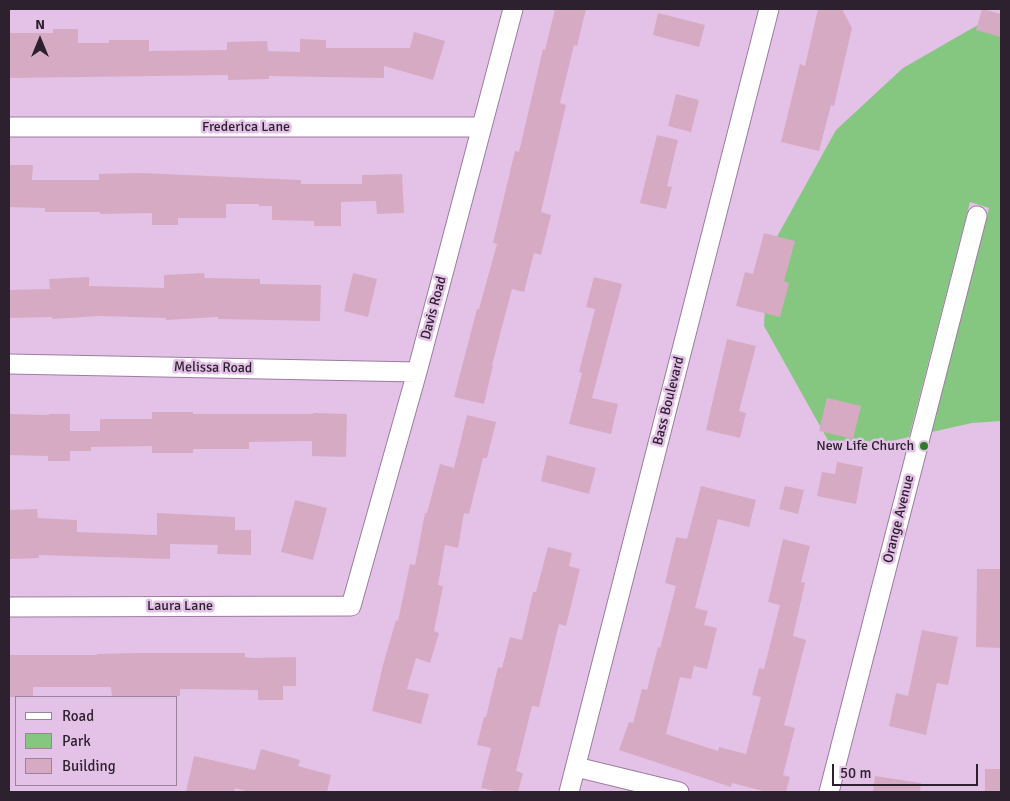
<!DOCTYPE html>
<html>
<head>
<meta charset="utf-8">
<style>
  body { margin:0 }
  #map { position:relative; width:1010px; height:801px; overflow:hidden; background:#e4c2e7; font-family:Signika,sans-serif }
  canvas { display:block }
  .frame { position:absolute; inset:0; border:10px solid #2e212f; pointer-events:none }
  .legend { position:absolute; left:15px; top:696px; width:162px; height:90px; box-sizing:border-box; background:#e4c2e7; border:1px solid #9b829d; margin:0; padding:6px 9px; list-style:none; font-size:15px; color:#2e212f }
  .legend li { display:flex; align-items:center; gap:10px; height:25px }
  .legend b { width:25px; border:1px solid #9b829d }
  .north { position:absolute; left:15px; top:15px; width:50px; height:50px; -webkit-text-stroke:4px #e4c2e7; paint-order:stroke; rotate:0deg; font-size:14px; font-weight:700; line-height:20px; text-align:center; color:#2e212f }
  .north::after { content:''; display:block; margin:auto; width:18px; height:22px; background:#2e212f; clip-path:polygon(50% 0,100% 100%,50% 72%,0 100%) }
  .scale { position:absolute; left:832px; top:764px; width:146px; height:22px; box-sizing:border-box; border:2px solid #2e212f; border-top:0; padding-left:6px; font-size:15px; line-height:18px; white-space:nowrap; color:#2e212f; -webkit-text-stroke:4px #e4c2e7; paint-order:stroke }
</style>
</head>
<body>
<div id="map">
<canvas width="1010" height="801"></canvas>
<div class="frame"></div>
<ul class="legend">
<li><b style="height:6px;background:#fff"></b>Road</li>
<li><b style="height:14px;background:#85c781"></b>Park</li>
<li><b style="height:14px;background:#d7aac4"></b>Building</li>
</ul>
<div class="north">N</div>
<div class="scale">50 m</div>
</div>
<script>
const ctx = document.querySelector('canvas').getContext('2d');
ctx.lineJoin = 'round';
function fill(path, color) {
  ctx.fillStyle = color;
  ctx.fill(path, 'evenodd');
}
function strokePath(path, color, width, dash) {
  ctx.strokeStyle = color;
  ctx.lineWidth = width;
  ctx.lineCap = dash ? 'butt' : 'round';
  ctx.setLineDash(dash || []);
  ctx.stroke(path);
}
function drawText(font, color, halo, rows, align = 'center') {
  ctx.font = font + ' Signika,sans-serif';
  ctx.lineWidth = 5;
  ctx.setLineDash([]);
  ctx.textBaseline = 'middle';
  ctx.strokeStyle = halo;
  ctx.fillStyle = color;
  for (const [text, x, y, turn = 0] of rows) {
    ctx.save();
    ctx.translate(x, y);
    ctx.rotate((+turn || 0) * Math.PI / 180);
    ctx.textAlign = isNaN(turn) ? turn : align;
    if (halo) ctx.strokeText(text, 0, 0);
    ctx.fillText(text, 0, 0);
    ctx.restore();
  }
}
fill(new Path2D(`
  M983,22L1001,27V421L972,423L932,432L989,208L970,202L909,437L892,441L829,442L764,326L768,253L836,130L903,68Z`), '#85c781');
fill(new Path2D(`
  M555,9H586L577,46L574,45L560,103L566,105L541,212L551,215L541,255L534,253L524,292L512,289L492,365H493L484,404L454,397L477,309H479L497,244L493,243L515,151L519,152L543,49L545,50Z
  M818,9H842L852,28L834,106L831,105L819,151L781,142L800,64L805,66Z
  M982,9L1001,14V37L976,30Z
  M658,13L705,25L699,47L653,35Z
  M53,29H78V43H109V40H149V51L227,50V42L267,41L268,51L300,52V39L326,40V48H410L414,32L445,41L433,80L384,66V78L269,76V79L228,80V75L9,78V33H53Z
  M676,94L699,100L691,132L668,126Z
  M657,135L678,140L667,186L672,187L666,209L640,203Z
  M9,165H33L32,180H99V174L140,173L301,180V184H362V175L402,174L404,213L377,214L376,201L341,202V226H314V221L272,220V206H259V204H226V218H178V225H152V213L100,214V212H45V208L9,207Z
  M764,233L795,241L784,281L789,283L780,317L736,306L745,272L753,274Z
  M204,273L205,278L260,279V284L321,285L320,321L218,319V317L166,320V318L100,316L52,319V317L9,318V290L50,289L49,279L89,277V286L164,288V275Z
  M353,273L377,279L368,317L344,311Z
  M594,277L622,284L592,398L618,404L611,434L569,424L582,373L579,372L595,309L586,307Z
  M727,339L756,346L739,411L746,413L740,438L706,430Z
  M827,398L861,406L853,439L819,431Z
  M152,412H193V414H313V413L347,414L346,457L312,456V441L249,442V449H193V453H152V446L91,447V451H70V461H48V456L9,455V414L49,415V414H70V431H100V419H152Z
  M467,415L496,422L487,458H483L469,514L464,513L458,548L445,545L438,585L443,586L434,631L439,633L430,663L416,658L407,689L429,694L421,724L372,711L383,665L396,620L398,621L410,564L415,565L425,513H427L440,464L454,468Z
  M547,455L596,468L589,494L541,481Z
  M837,462L863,467L856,504L817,496L822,472L835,474Z
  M701,486L756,500L749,527L718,519L695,608L708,611L704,625L717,628L707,669L694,666L691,679L680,677L666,734L718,751L719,747L746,754L761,697L752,695L759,668L764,669L780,605L768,602L783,539L810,546L801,582L805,583L793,636L806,640L784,725L795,728L783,775L790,777L786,792H767L732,783L731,787L619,750L629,722L633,723L642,689L647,690L658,647L660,648L676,586L665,583L676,537L687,539Z
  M785,486L804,490L798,514L779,509Z
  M295,500L327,508L313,560L281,552Z
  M37,509L38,518L77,520V532L157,535V513L235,517V530H251V555L217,554L218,545L170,544V559L39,555V558L10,559L9,510Z
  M548,547L572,553L569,566L580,569L566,626L559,624L539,707L532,706L516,771L523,773L518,792H500L481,788L491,748L477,745L484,717H486L498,667L502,668L510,637L522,640L533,592H536Z
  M977,569H1001V648L976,647Z
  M922,630L958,637L948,685L937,683L926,735L889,726L896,693L908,696Z
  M138,653H245V657L253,658L296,657V686H283V700H258V690L180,689V696H112L111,687H33V697H9V655H97V654Z
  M261,749L300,760L298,766L331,775L327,792H250L235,788L234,792H186L194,756L255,770Z
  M985,769H1001V792H985Z
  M875,776L921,783L920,792H873Z`), '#d7aac4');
const street = new Path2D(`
  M9,127H482
  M9,364L417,372
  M9,607L351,606L417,372L513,9
  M576,767L679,792
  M569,792L769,9
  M829,792L977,216`);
strokePath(street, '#9b7d9f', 21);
strokePath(street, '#fff', 19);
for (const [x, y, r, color] of [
  [924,446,5,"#297c29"]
]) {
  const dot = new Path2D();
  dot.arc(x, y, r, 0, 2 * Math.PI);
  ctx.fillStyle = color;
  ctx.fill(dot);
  strokePath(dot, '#e4c2e7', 2);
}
drawText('14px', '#2e212f', '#e4c2e7', [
  ["Frederica Lane",246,127],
  ["Davis Road",434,308,-75],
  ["Melissa Road",213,368,1],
  ["Bass Boulevard",669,401,-76],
  ["Orange Avenue",899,519,-76],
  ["Laura Lane",180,606]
]);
drawText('14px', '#2e212f', '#e4c2e7', [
  ["New Life Church",914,446]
], 'right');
</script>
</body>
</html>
